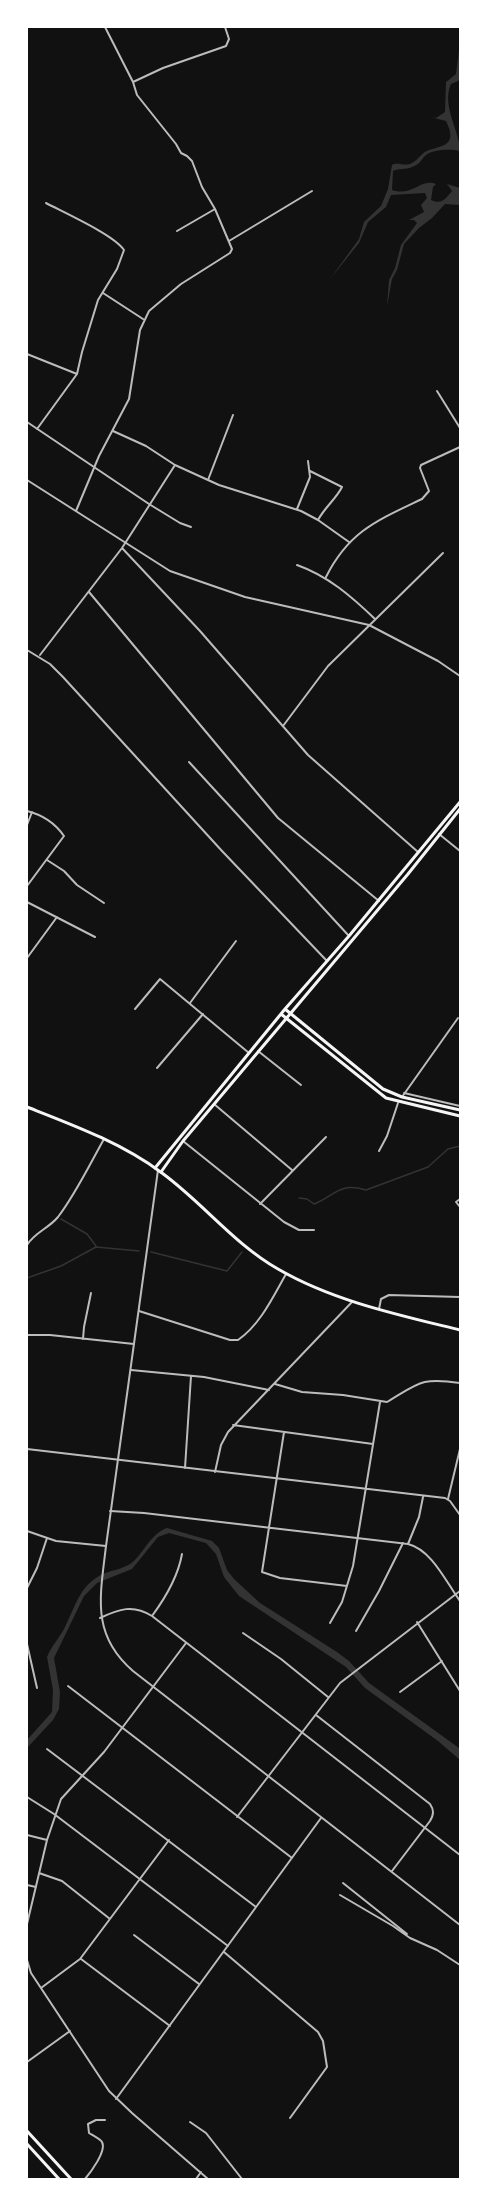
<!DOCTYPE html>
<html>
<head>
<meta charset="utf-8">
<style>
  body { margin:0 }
  #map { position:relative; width:487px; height:2206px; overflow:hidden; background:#111; font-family:"Source Sans 3",sans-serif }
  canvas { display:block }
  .frame { position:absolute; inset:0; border:28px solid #fff; pointer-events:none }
</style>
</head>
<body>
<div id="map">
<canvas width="487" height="2206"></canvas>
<div class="frame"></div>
</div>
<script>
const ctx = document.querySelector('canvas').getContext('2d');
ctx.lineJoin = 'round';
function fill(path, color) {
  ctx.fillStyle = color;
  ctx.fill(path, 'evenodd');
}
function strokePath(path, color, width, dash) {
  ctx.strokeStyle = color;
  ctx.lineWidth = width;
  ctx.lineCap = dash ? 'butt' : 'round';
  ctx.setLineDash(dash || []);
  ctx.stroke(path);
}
fill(new Path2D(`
  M460,43V80L451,84C441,105 460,132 460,151C452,149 433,149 426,155C420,160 422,163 412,167C405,170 400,168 393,171L392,190C413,197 420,178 436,184L433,187L431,200C442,205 445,199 452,191L447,184L460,188V205L445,204L432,218L419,228L404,244L397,270L392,279L387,306L389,280L395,268L401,245L417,223L414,220H409L424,212L421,205L427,198L425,193L391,195L386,207L368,222L359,243L330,279L359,239L364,222L381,206L388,189L392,165C398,162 403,166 410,164C417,161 419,156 425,152C437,145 460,149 446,121L430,117L436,118L445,112L446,82L456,74Z
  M167,1528L212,1541L219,1548L227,1570L234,1579L260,1603L337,1652L349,1661L369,1683L459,1748L460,1760L438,1741L365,1688L346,1667L239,1596L224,1577L216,1554L206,1543L169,1533L158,1537L132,1569L97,1583L84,1596L54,1658L60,1692L59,1709L53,1720L27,1748V1740L52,1712L53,1690L47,1657C51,1647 59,1638 64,1629C74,1610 78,1590 96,1578C108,1569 123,1571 134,1561C145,1550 152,1533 167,1528Z`), '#333');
strokePath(new Path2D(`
  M299,1198L307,1199L314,1204C336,1195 339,1182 366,1190L428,1167L448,1149L460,1146
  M61,1219L87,1234L96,1246
  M151,1252L227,1271L242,1252
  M27,1278L61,1266L96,1247L139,1251`), '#333', 1.5);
strokePath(new Path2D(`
  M133,82L163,68L226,46L229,39L225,27
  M177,231L215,209
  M229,241L312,191
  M103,293L143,319
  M27,354L77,374
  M437,391L460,428
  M27,422L149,504L180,523L191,527
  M37,429L77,374L82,352L98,300L117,269L124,250C114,235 65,213 46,203
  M113,431L146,446L175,465L219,485L301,511L318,520L349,542
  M310,471L342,487C336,499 325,507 318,520
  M27,480L170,571L245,597L369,625L438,661L460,676
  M208,480L233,415
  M297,509L310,477L308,461
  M76,511L99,456L129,399L140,330L149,311L181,284L230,253L232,249L215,209L202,187L192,161L187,156L181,153L176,144L137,95L133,82L105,27
  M122,548L200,631L308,755L418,852
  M297,565C328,576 351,596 375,619
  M326,577C349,531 378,520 422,499L429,491L420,468L421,465L460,447
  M89,592L278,818L379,901
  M27,650L50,664L63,677L222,851L327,961
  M40,655L122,548L175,465
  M283,726L328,666L443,553
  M189,762L349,936
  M27,811C43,815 55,823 64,836L27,886
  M27,825L32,812
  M439,834L460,851
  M47,860L64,871L77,885L104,903
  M27,902L95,937
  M27,958L57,917
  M190,1003L236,941
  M135,1009L160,979L249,1053
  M258,1051L301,1085
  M157,1068L203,1014
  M404,1093L460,1106
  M402,1097L458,1018
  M214,1104L292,1170
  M183,1141L284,1222L299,1230H314
  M379,1151L387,1136L398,1103
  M460,1199L456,1202L460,1207
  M260,1204L326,1137
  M27,1245C35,1232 48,1229 58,1217C75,1195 90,1164 104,1139
  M379,1309L381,1299L389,1295L460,1297
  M139,1311L230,1340H238C260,1325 273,1297 286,1274
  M27,1335H50L134,1344
  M83,1339L84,1327L91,1293
  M131,1370L204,1377L269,1390
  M275,1384L302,1392L343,1395L387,1402C419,1383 421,1377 460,1383
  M233,1425L373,1444
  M284,1432L262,1572L280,1578L347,1586
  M27,1449L445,1498L450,1501L460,1515
  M185,1468L191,1376
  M215,1472L221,1445L228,1432L352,1302
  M448,1499L460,1449
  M110,1511L144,1513L408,1544C432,1550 446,1582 460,1601
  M27,1531L56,1541L106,1546
  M408,1544L419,1517L423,1497
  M27,1588L37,1568L47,1538
  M152,1616C166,1597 178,1577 182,1554
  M100,1618C119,1609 133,1604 152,1616L460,1855
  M417,1622L460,1691
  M330,1623L342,1602L353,1566L380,1402
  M356,1631L379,1591L403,1543
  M243,1633L281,1659L328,1697
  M27,1644L37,1688
  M68,1686L292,1858
  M400,1692L442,1661
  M316,1715L430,1804C434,1810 434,1814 430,1821L392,1871
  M47,1749L256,1907
  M27,1797L54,1814L228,1946
  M237,1817L340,1683L460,1591
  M27,1835L47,1840
  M39,1873L62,1881L110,1919
  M343,1883L407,1934
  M27,1885L36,1887
  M340,1895L393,1926L410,1938L437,1950L460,1965
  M27,1924L47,1840L61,1799L104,1752L186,1643
  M134,1935L199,1984
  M224,1952L318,2032L323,2041L327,2067L290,2118
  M81,1959L170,2026
  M27,1960L31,1973L109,2091L132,2113L208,2179
  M41,1988L80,1959L169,1840
  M27,2062L70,2031
  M116,2099L321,1818
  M190,2122L206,2133L242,2179
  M85,2179C90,2173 107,2151 102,2142C100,2139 92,2135 89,2133L88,2124L96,2120H105
  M196,2179L201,2172`), '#bcbcbc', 2);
strokePath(new Path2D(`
  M158,1170L106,1546C100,1597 91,1635 133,1671L460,1925`), '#bcbcbc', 2);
strokePath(new Path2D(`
  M285,1009L383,1089L402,1097L460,1110
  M281,1014L386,1098L460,1116
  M155,1168L285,1009L349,936L460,802
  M161,1172L183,1141L408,874L460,809
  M27,2131L71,2179
  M27,2144L59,2179`), '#f5f5f5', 3);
strokePath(new Path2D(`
  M27,1107C73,1125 122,1143 162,1173C203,1203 234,1244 278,1269C333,1301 399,1315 460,1330`), '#f5f5f5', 3);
</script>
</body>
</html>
